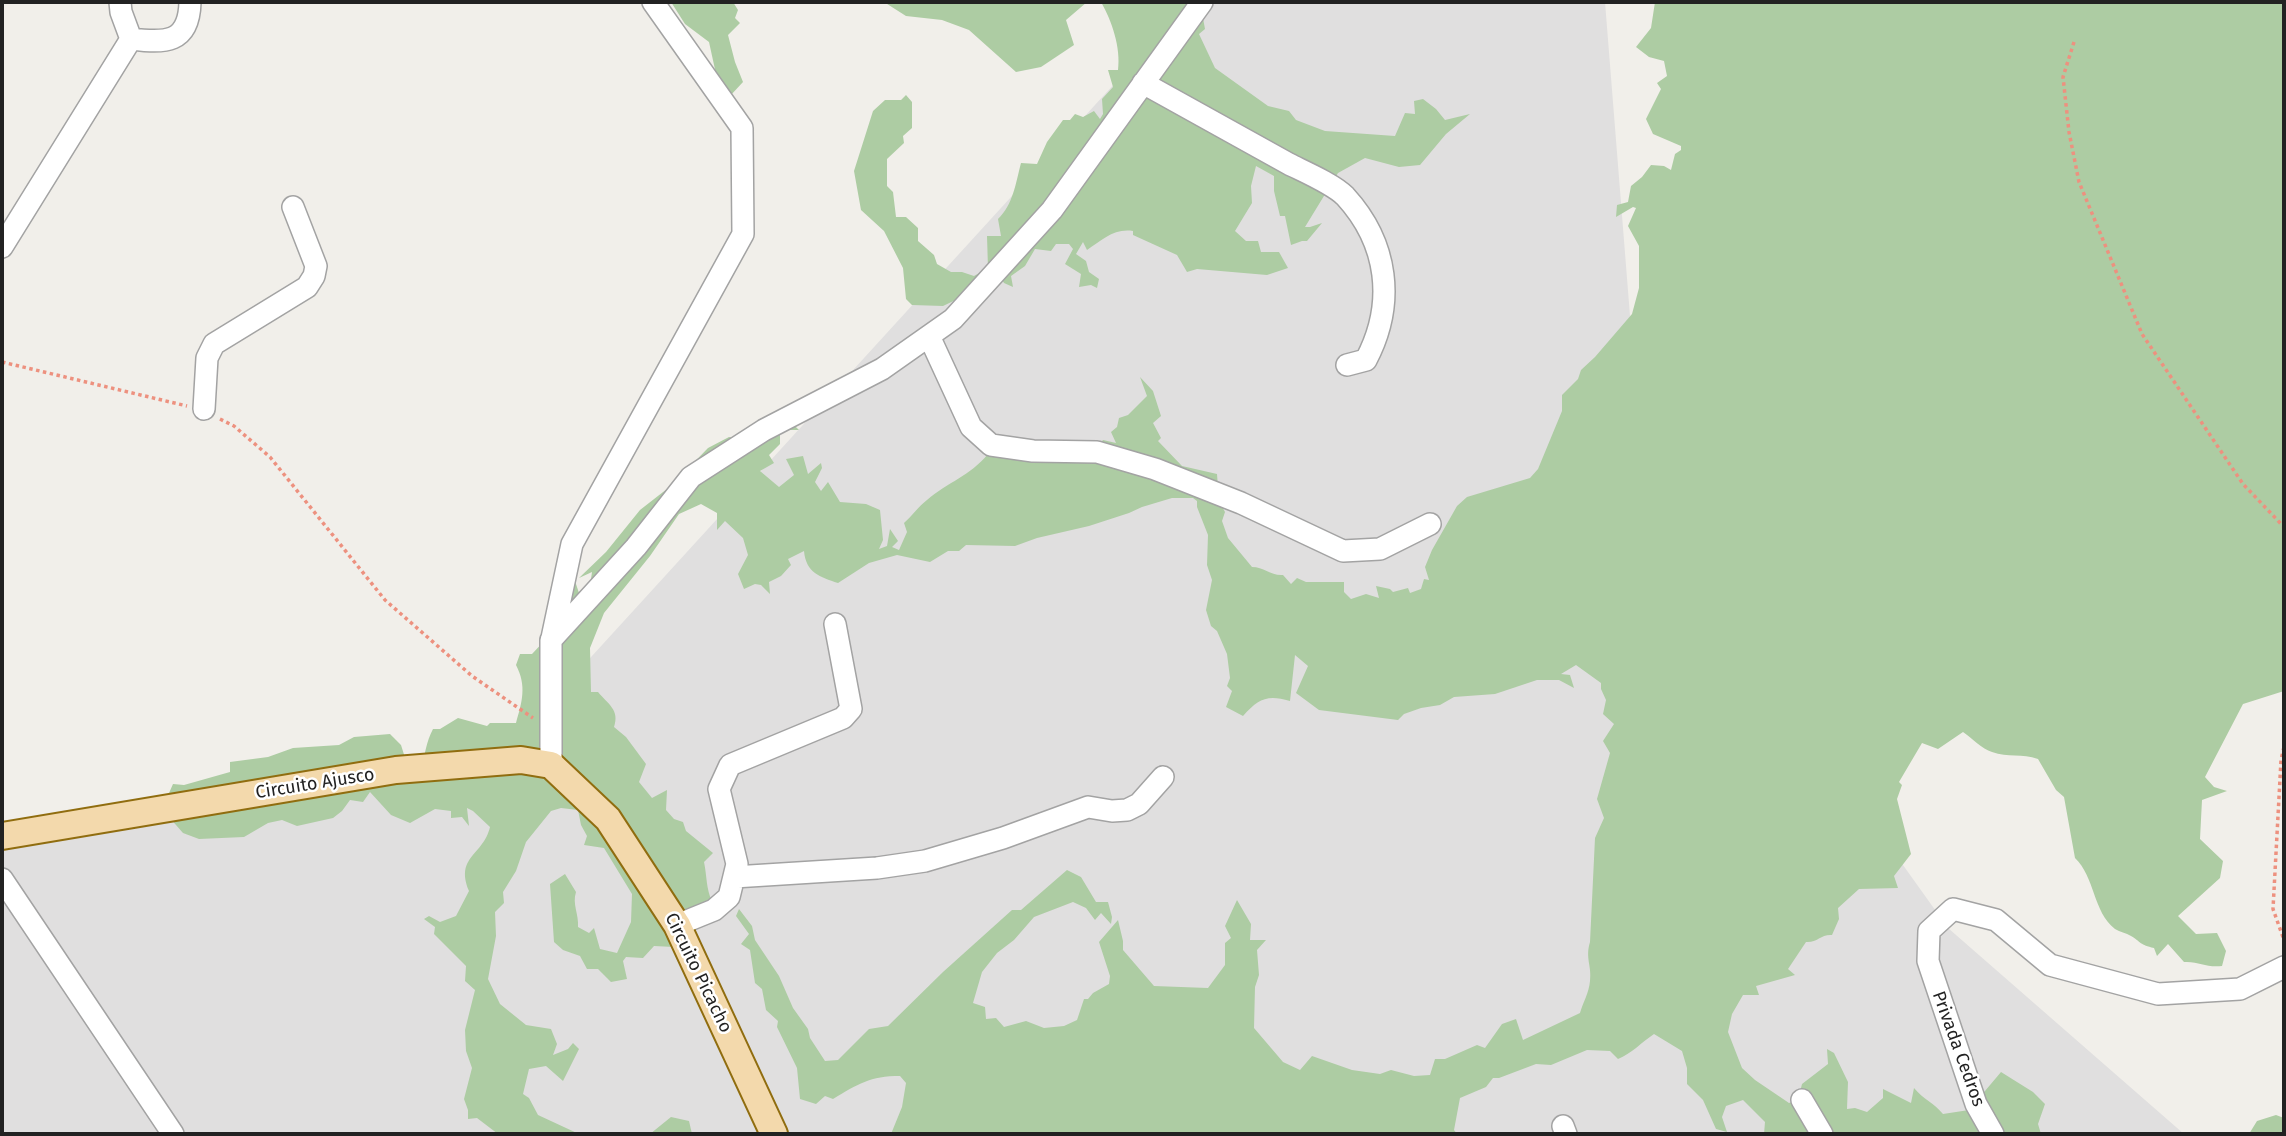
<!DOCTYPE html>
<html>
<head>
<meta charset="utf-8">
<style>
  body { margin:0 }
  #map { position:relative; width:2286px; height:1136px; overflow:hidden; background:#f1efea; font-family:"Fira Sans",sans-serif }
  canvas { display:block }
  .frame { position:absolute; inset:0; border:4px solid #222; pointer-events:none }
</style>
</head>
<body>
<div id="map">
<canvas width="2286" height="1136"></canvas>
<div class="frame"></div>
</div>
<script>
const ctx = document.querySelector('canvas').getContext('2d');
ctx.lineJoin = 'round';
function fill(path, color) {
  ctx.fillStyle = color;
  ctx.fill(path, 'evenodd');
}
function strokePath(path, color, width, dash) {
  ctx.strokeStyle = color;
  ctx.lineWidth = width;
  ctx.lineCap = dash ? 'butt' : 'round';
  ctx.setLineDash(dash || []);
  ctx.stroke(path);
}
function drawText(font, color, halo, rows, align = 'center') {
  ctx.font = font + ' "Fira Sans",sans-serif';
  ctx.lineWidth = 5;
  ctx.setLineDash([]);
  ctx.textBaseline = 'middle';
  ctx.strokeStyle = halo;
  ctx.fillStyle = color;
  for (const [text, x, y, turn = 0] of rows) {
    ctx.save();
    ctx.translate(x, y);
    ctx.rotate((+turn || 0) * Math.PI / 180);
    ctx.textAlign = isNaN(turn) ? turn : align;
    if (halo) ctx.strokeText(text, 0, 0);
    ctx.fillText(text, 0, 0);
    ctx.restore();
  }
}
fill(new Path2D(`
  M1189,2H1605L1645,504L1948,928L2184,1134H2V831L508,748Z`), '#e0dfdf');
fill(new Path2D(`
  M671,2H733L738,10L735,18L740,23L728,35L735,62L743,82L730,96L716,74L709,42L685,24Z
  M884,2H1087L1066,20L1074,45L1041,67L1016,72L969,30L942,20L906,16Z
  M1101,2H1200L1205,29L1199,34L1215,68L1268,106L1289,111L1296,120L1325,131L1395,136L1405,113L1415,114L1414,101L1423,99L1436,109L1445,120L1470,114L1446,134L1420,165L1399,167L1365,158L1338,173L1305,227H1310L1322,223L1307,241H1302L1291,245L1285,216H1280L1274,191V176L1256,166L1251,186L1252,203L1235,231L1246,241H1258L1261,252H1279L1288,268L1267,275L1197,269L1187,272L1177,255L1133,235V231C1114,228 1102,240 1087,250L1083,242L1076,254L1086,261L1089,272L1099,279L1097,288L1091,285L1079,287L1081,274L1065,264L1073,249L1069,244H1056L1051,251L1035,249L1025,266L1011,276L1013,287L1004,283L998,273L966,295L943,306L912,305L906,299L903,268L884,231L861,210L854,171L873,111L885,100H901L906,95L912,102V128L903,136L904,143L887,159V186L893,192L896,217H906L918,228V241L934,255L937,264L951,272H962L974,276L988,268L987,236H1001L998,219C1013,205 1016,182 1021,163L1037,164L1047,142L1063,120H1070L1075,114L1083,117L1094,111L1100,119L1103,114L1102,99L1113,87L1108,70H1118C1121,48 1112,21 1101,2Z
  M1655,2H2284V691L2243,704L2205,777L2214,787L2227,791L2202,800L2200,839L2223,861L2220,878L2178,916L2196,934L2217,933L2226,951L2222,966C2206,968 2199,961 2184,962L2168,944L2157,956L2154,948C2140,945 2141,942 2131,936C2126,933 2120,932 2115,929C2093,912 2095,877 2075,858L2064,797L2056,790L2038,759C2022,753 2008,758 1992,752C1982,749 1972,738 1963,732L1938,749L1922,743L1899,782L1902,785L1897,799L1911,854L1894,876L1898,888L1859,889L1838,908L1839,919L1832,935C1821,934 1817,943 1806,942L1788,969L1795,975L1756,986L1759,995H1743L1732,1014L1728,1032L1742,1068L1755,1080L1789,1103L1798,1100L1802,1084L1828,1064L1827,1049L1834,1053L1848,1082L1847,1109L1855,1108L1867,1112L1883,1098V1089L1911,1103L1914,1088C1923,1099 1934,1103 1943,1114L1969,1110L2001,1072L2033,1092L2045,1104L2038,1124L2041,1134H1764L1765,1122L1743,1100L1726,1106L1722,1117L1727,1132L1716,1129L1703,1100L1687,1084V1068L1682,1051L1654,1034C1642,1042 1631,1054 1618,1059L1610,1051L1587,1050L1551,1065L1536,1064L1499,1078H1493L1486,1087L1460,1098L1454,1130L1457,1134H891L902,1107L906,1083L900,1076C870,1076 858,1084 833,1099L825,1096L816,1104L800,1099L797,1068L777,1027L778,1021L766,1010L762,989L755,983L750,950L741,944L749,934L736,916L739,909L752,926L755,940L779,976L793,1008L808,1029L810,1038L825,1061L838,1060L869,1029L888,1026L943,972L1012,910H1021L1067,870L1081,877L1096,902H1108L1112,917L1111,924L1101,913L1095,920L1086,908L1073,902L1034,917L1014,940L997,953L982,972L973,1003L985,1007L986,1019L996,1018L1004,1027L1026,1021L1044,1028L1064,1026L1077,1020L1084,999H1088L1093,993L1109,984L1110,976L1099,942L1118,920L1123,941V950L1154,986L1208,988L1225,965V943L1231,938L1225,926L1237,900L1251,924L1250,940H1266L1257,950L1259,975L1255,987L1254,1028L1283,1062L1300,1070L1312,1056L1352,1070L1380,1074L1391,1070L1414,1076L1430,1075L1435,1059H1445L1477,1045L1485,1048L1502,1024L1516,1019L1523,1040L1580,1013C1583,1002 1589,993 1590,981C1592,966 1585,958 1590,942L1595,838L1604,818L1597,799L1610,753L1603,741L1614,724L1603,714L1606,700L1601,689V683L1576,665L1561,674L1570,675L1574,688L1559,680H1537L1495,694L1454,697L1440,705L1421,708L1404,714L1398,720L1319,710L1296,693L1308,666L1295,655L1290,701C1267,694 1258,699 1243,716L1226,707L1232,691L1227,686L1230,678L1227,654L1217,631L1211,626L1206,610L1212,580L1207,565L1208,535L1197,507V501L1193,498H1172L1142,507L1129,513L1089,526L1037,538L1015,546L966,545L959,551H948L930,562L897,555L869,563L838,583C820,577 806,573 804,551L788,559L791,565L781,576L769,582L770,594L761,585L755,584L744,589L738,574L748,555L743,538L725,521L717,530V513L701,504L679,514L650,556L604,613L590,648L591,692H598C608,704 620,710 614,727L626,737L646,764L639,782L652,798L667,790L666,810L674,819L683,822L686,831L713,853L704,862C707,876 706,889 712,901L694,914L674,947L654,946L643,958L626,957L623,961L627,979L611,982L598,969H587L580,956L563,950L554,942L550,884L565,874L576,892C572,904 579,914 578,927L589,933L594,928L600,949L617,953L631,922L632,894L604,848L584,845L587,836L581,825L578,810L561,808L551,811L526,842L516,871L503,892L504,903L495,912L496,936L488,979L500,1004L526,1025L551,1029L557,1044L553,1055L568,1049L573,1043L579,1049L563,1081L546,1066L529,1069L523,1094L529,1098L538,1115L579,1134H498L477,1118L468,1119V1110L464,1099L472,1068L466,1051L465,1030L475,990L465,981L466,966L434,934L435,927L424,919L429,916L440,922L456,916L469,891C455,856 483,856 490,827L473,811L467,808L469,826L462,817L451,818V811L435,809L410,823L391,815L370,792L363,802L350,800L342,811L333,818L297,826L282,820L268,823L244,837L199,839L183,833L162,809L173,784L184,785L230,772V762L268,757L293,748L339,745L354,737L390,734L401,745L407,764L421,770C425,755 426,742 433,729H440L458,718L487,726L490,723H516C522,702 527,686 516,665L520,654H532L548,637L574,578L579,593H589L592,572L579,578L606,552L640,510L672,485L708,448L729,437L755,441L785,416L799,430H788L780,433V444L769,455L774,463L760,471L779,487L794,475L786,459L803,456L808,474L821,463L822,468L815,482L821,491L828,482L840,502L866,504L880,510L883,540L879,549L887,546L890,529L898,541L892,547L899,550L907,532L904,523C912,516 918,507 927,500C948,482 970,476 988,454L1095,449L1103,440L1116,443L1111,432L1117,427L1119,418L1128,415L1147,396L1140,377L1153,391L1161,416L1153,423L1161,438L1158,441L1182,466L1217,474L1219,501L1225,512L1222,521L1228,538L1252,567C1264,567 1271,576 1283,575L1291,584L1297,578L1306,582H1344V592L1351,599L1366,594L1379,598L1376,586L1390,589L1393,592L1408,588L1410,593L1421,589L1424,579L1429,580L1425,567L1432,550L1457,506L1467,497L1530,478L1538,469L1562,411V395L1578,379L1581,370L1595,357L1632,314L1639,288V246L1628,226L1636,208L1633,207L1616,217L1617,205L1628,202L1631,186L1642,177L1651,165L1664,166L1671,170L1675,154L1681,150V146L1653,134L1646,119L1661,89L1657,83L1667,76L1664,61L1649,57L1636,47L1651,28Z
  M2276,1115L2284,1118V1134H2249L2257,1121Z
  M671,1117L689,1121L692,1134H650Z`), '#adcca3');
const minor = new Path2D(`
  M120,2L121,12L131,39
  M131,39C165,43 189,44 190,2
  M1143,83C1192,110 1241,137 1289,164C1305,172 1333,184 1345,196C1388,243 1396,303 1366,360L1347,365
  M2,247L131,39
  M929,336L971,427L991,445L1033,451L1097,452L1155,469L1241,503L1343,551L1380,549L1430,524
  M204,409L207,358L214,344L307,287L314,276L316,266L293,207
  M552,638L572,544L743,234L742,128L653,2
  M551,765V640L636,547L691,477L764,430L882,369L953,319L1052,210L1202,2
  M734,877L877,868L925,861L1003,838L1088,807L1112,811L1127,810L1139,804L1163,777
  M2,879L173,1134
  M677,925L714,910L729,897L737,864L719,789L730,765L843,718L851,709L835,624
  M1802,1100L1822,1134
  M1563,1126L1566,1134
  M1993,1134L1976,1104L1928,961L1929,931L1953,909L1996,920L2050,965L2158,994L2240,989L2284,967`);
const major = new Path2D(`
  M2,836L396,770L521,760L551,765L608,819L677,925L774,1134`);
strokePath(minor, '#a3a3a3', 24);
strokePath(major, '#906d0f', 30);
strokePath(new Path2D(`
  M2074,42L2063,77L2069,132L2079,182L2142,334L2243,484L2284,527
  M2,362L187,406
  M220,419L234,426L270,457L385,600L472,676L533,718
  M2284,747L2281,760L2273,909L2284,940`), '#ed917f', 3.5, [3.5, 3.5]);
strokePath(minor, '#fff', 21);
strokePath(major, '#f3d9ac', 26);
drawText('18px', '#222', '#fff', [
  ["Circuito Ajusco",315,784,-9],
  ["Circuito Picacho",698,973,64],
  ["Privada Cedros",1958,1049,70]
]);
</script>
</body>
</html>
